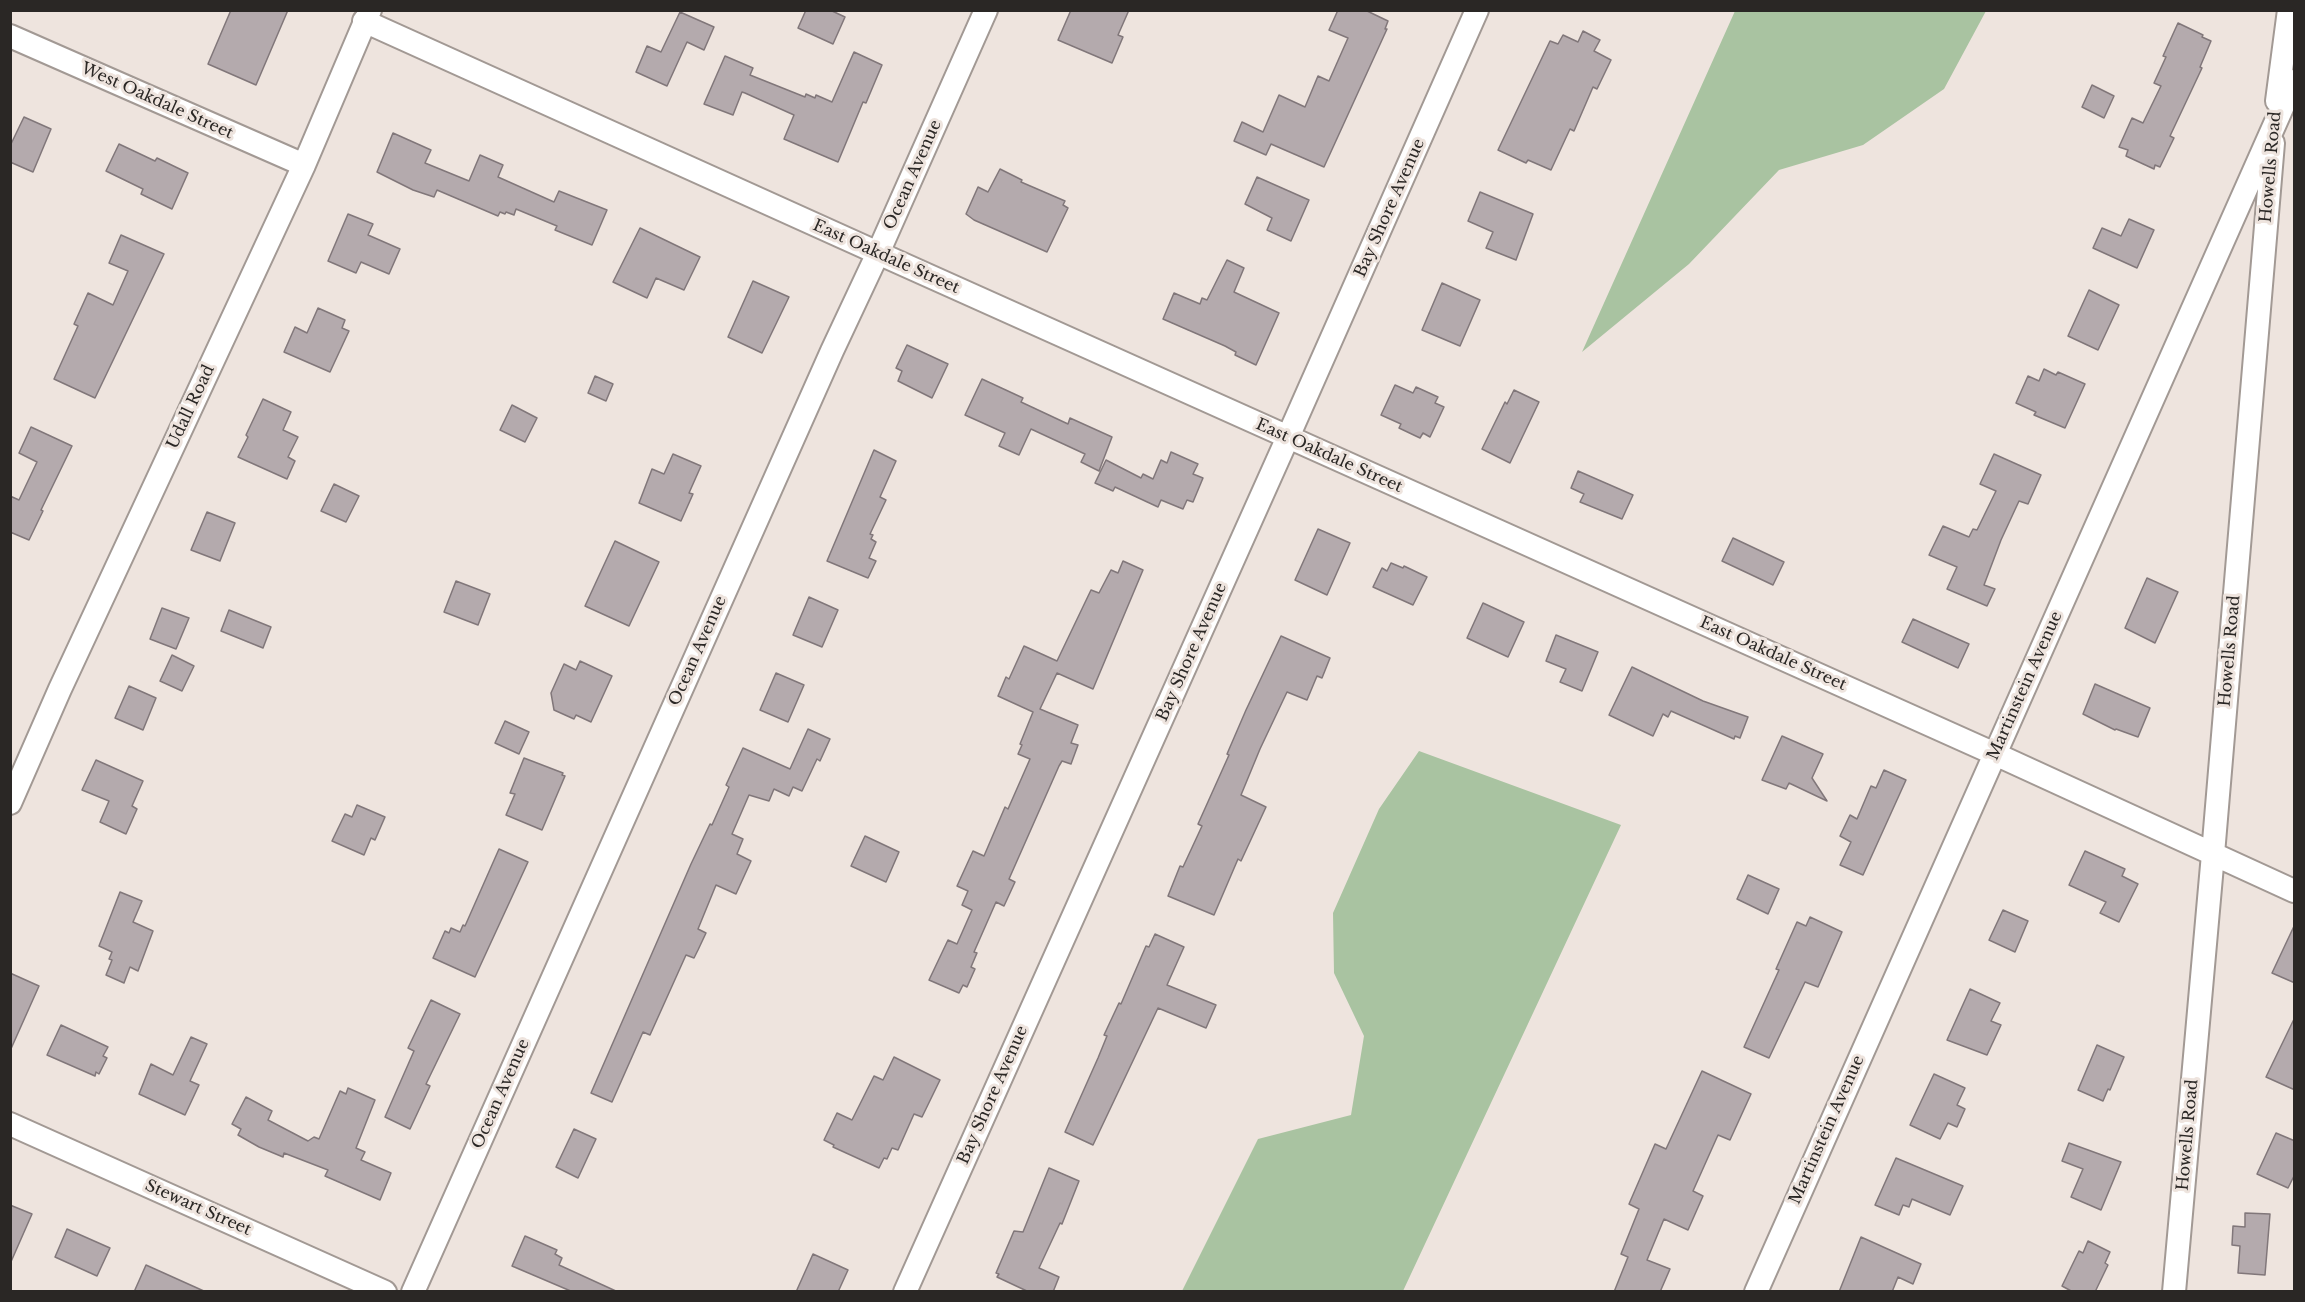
<!DOCTYPE html>
<html>
<head>
<meta charset="utf-8">
<style>
  body { margin:0 }
  #map { position:relative; width:2305px; height:1302px; overflow:hidden; background:#eee4de; font-family:"Libre Baskerville",serif }
  canvas { display:block }
  .frame { position:absolute; inset:0; border:12px solid #2a2725; pointer-events:none }
</style>
</head>
<body>
<div id="map">
<canvas width="2305" height="1302"></canvas>
<div class="frame"></div>
</div>
<script>
const ctx = document.querySelector('canvas').getContext('2d');
ctx.lineJoin = 'round';
function fill(path, color) {
  ctx.fillStyle = color;
  ctx.fill(path, 'evenodd');
}
function strokePath(path, color, width, dash) {
  ctx.strokeStyle = color;
  ctx.lineWidth = width;
  ctx.lineCap = dash ? 'butt' : 'round';
  ctx.setLineDash(dash || []);
  ctx.stroke(path);
}
function drawText(font, color, halo, rows, align = 'center') {
  ctx.font = font + ' "Libre Baskerville",serif';
  ctx.lineWidth = 6;
  ctx.setLineDash([]);
  ctx.textBaseline = 'middle';
  ctx.strokeStyle = halo;
  ctx.fillStyle = color;
  for (const [text, x, y, turn = 0] of rows) {
    ctx.save();
    ctx.translate(x, y);
    ctx.rotate((+turn || 0) * Math.PI / 180);
    ctx.textAlign = isNaN(turn) ? turn : align;
    if (halo) ctx.strokeText(text, 0, 0);
    ctx.fillText(text, 0, 0);
    ctx.restore();
  }
}
fill(new Path2D(`
  M1735,11H1986L1944,89L1863,145L1779,170L1689,264L1582,352Z
  M1419,751L1621,825L1403,1291H1182L1258,1139L1351,1115L1364,1036L1334,973L1333,913L1379,809Z`), '#a9c3a1');
const building = new Path2D(`
  M231,10H288L256,85L208,64Z
  M806,10H830L845,17L833,44L798,28Z
  M1071,10H1129L1118,35L1123,37L1112,63L1058,40Z
  M1338,10H1365L1388,21L1385,29H1387L1324,167L1271,144L1266,155L1234,141L1242,122L1263,132L1279,95L1305,107L1318,76L1329,81L1348,38L1329,30Z
  M680,12L714,27L704,50L687,42L667,86L636,72L647,46L661,52Z
  M2178,23L2203,35L2202,37L2211,41L2200,67L2202,68L2170,136L2174,138L2160,167L2155,165L2154,169L2126,156L2128,150L2119,147L2132,118L2143,123L2161,86L2154,83L2166,57L2163,56Z
  M1583,31L1600,40L1594,51L1611,60L1597,89L1593,87L1574,131L1570,129L1551,170L1528,160L1526,163L1498,150L1550,41L1558,44L1563,35L1578,42Z
  M854,52L882,65L866,103L863,102L838,162L784,139L794,115L745,93L742,92L733,115L704,104L725,56L753,68L750,75L805,97L806,94L815,98L816,95L832,102Z
  M2092,85L2114,96L2104,118L2082,107Z
  M24,117L51,129L33,172L10,162V146Z
  M393,133L431,150L425,163L469,181L480,155L503,165L498,177L554,202L559,191L607,210L592,245L555,230L557,226L516,209L514,215L506,212L505,214L500,212L498,216L437,190L434,197L413,190L377,172Z
  M119,144L155,161L157,158L188,173L172,209L141,194L143,189L106,171Z
  M1000,169L1022,180L1021,182L1065,201L1063,205L1068,208L1047,252L974,220L966,214L978,187L988,192Z
  M1257,177L1309,200L1291,241L1267,230L1272,218L1245,204Z
  M1480,192L1533,214L1516,260L1486,248L1493,232L1468,221Z
  M348,214L373,224L368,235L400,249L389,274L361,262L356,273L328,261Z
  M2129,219L2154,230L2137,268L2093,248L2102,228L2121,236Z
  M640,228L700,257L684,290L656,278L647,298L613,282Z
  M121,235L164,254L95,398L54,379L78,326L74,324L88,293L113,305L128,271L109,263Z
  M1227,260L1244,268L1234,292L1279,313L1256,365L1235,355L1236,352L1225,346L1163,319L1174,293L1200,304L1202,298L1207,300Z
  M753,281L789,297L762,353L728,337Z
  M1442,283L1480,300L1460,346L1422,330Z
  M2089,290L2119,305L2098,350L2068,336Z
  M318,308L345,320L342,328L349,331L330,372L284,352L295,327L307,333Z
  M907,345L948,364L932,398L898,381L902,371L896,368Z
  M2044,369L2056,375L2058,372L2085,384L2065,428L2034,415L2036,412L2016,403L2028,376L2039,381Z
  M595,376L613,384L606,401L588,393Z
  M982,379L1023,398L1021,402L1068,424L1070,418L1112,437L1099,471L1081,462L1085,454L1031,429L1019,455L999,446L1005,433L965,415Z
  M1395,385L1413,393L1416,387L1438,397L1435,403L1444,407L1430,437L1423,433L1420,438L1399,428L1401,424L1381,415Z
  M1514,390L1539,402L1510,463L1482,449L1505,402L1507,404Z
  M263,399L291,412L283,430L298,437L288,457L295,461L287,479L238,457L248,437L246,435Z
  M512,405L537,418L525,442L500,430Z
  M31,427L72,446L41,510L43,511L29,540L10,532V496L19,500L37,462L19,453Z
  M874,450L896,461L880,497L886,500L870,534L873,535L871,539L876,542L869,558L876,561L868,578L827,561Z
  M1171,452L1198,464L1193,474L1203,478L1193,502L1187,500L1183,509L1161,500L1158,507L1115,487L1113,491L1095,483L1106,460L1141,478L1143,474L1153,479L1161,460L1167,463Z
  M673,454L701,466L689,493L693,494L681,521L639,503L652,469L664,474Z
  M1994,454L2041,475L2028,504L2019,501L2001,540L1984,585L1995,589L1987,606L1947,589L1957,567L1929,555L1943,526L1969,537L1973,529L1977,530L1996,491L1980,484Z
  M1578,471L1633,495L1622,519L1580,502L1584,494L1571,488Z
  M334,484L359,496L346,522L321,511Z
  M207,512L235,523L220,561L191,550Z
  M1318,529L1350,543L1327,595L1295,580Z
  M1733,538L1784,562L1773,585L1722,561Z
  M615,541L659,562L629,626L585,606Z
  M1123,561L1143,570L1093,689L1057,673L1040,709L1078,725L1071,743L1078,745L1071,764L1062,761L1059,766L1009,879L1015,882L1004,906L996,902L974,952L977,953L971,967L975,969L967,987L963,985L959,993L929,980L948,940L957,944L972,910L962,905L968,891L957,886L973,851L984,856L1005,807L1008,809L1030,759L1018,754L1022,745L1020,744L1033,712L998,696L1006,677L1009,679L1024,646L1057,661L1091,590L1099,593L1111,570L1118,573Z
  M1391,563L1403,568L1404,566L1427,577L1413,605L1373,587L1382,568L1387,571Z
  M2147,578L2178,592L2155,643L2125,628Z
  M456,581L490,594L478,625L444,612Z
  M809,597L838,610L822,647L793,635Z
  M1483,603L1524,622L1508,657L1467,638Z
  M162,608L189,618L176,649L150,639Z
  M229,610L271,627L263,648L221,631Z
  M1913,619L1969,644L1958,668L1902,642Z
  M1556,635L1598,652L1582,691L1560,682L1566,669L1546,661Z
  M1281,636L1330,658L1322,678L1317,676L1307,700L1287,692L1260,749L1241,795L1266,807L1241,861L1238,859L1214,915L1168,896L1180,866L1183,867L1202,826L1198,824L1229,755L1227,754L1246,710Z
  M172,655L194,666L182,691L160,681Z
  M580,661L612,676L591,722L576,715L574,719L554,710L551,693L564,664L576,670Z
  M1632,667L1703,701L1748,717L1740,738L1735,736L1734,739L1671,711L1668,717L1663,714L1653,736L1609,715Z
  M776,673L804,685L788,722L760,710Z
  M2095,684L2150,708L2138,737L2116,729L2115,730L2083,714Z
  M129,686L156,698L143,730L115,718Z
  M505,721L529,732L519,754L495,743Z
  M808,729L830,739L820,761L817,759L802,791L793,787L789,796L774,789L769,801L749,795L732,834L743,839L737,854L751,861L736,894L716,885L698,929L706,933L698,950L694,958L686,955L650,1035L643,1032L612,1102L591,1093L691,864L710,824L712,825L729,787L726,785L743,748L790,769Z
  M1782,736L1823,754L1812,778L1827,801L1789,783L1786,789L1762,780Z
  M524,758L563,773L562,775L565,776L542,830L506,815L515,794L510,793Z
  M96,760L143,781L132,806L137,809L126,834L100,822L109,801L82,790Z
  M1884,770L1906,780L1863,875L1840,865L1851,842L1840,836L1850,815L1857,819L1871,786L1876,788Z
  M357,805L385,817L375,840L371,838L364,855L332,841L345,814L352,817Z
  M865,836L899,852L886,882L851,866Z
  M499,849L528,862L475,977L433,958L445,931L449,933L451,928L460,932L463,925L465,926Z
  M2085,851L2125,869L2122,876L2138,884L2119,922L2100,913L2106,902L2069,885Z
  M1748,875L1779,889L1768,914L1737,899Z
  M120,892L142,901L133,922L153,931L138,971L130,967L124,983L106,975L112,960L109,959L112,952L99,946Z
  M2003,910L2028,921L2015,952L1989,940Z
  M1810,917L1842,932L1818,987L1805,982L1769,1058L1744,1047L1779,970L1776,969L1797,922L1806,926Z
  M2295,924V983L2272,973Z
  M1155,934L1184,947L1167,985L1216,1005L1206,1028L1158,1008L1093,1145L1065,1132L1098,1058L1107,1036L1104,1035L1119,1003L1121,1004L1146,946L1149,947Z
  M10,973L39,986L10,1051Z
  M1970,989L2000,1003L1991,1021L2001,1025L1987,1055L1947,1040Z
  M431,1000L460,1014L426,1084L430,1086L410,1129L385,1117L414,1051L408,1048Z
  M2295,1017V1090L2266,1077Z
  M61,1025L108,1047L103,1056L107,1058L99,1074L96,1072L95,1076L47,1055Z
  M191,1037L207,1044L190,1081L199,1085L185,1115L139,1094L151,1064L173,1075Z
  M2097,1045L2124,1057L2110,1090L2108,1089L2103,1101L2078,1090Z
  M894,1057L940,1080L922,1117L914,1114L898,1150L892,1148L887,1159L884,1158L879,1168L833,1147L834,1145L824,1140L837,1113L852,1120L874,1076L883,1080Z
  M1702,1071L1751,1094L1730,1140L1718,1135L1693,1191L1703,1196L1688,1230L1664,1219L1647,1260L1670,1269L1660,1292H1614L1628,1257L1621,1254L1639,1209L1629,1204L1655,1144L1666,1149Z
  M1934,1074L1965,1088L1957,1105L1965,1109L1957,1127L1948,1123L1940,1139L1910,1125Z
  M348,1088L375,1100L356,1148L365,1152L361,1160L391,1173L380,1200L325,1176L328,1170L284,1153L283,1157L259,1147L238,1135L241,1129L232,1124L246,1097L272,1111L268,1120L308,1141L314,1137L319,1139L340,1091L346,1094Z
  M574,1129L596,1139L578,1178L556,1167Z
  M2276,1133L2295,1141V1174L2288,1188L2257,1174Z
  M2069,1143L2121,1162L2101,1210L2071,1197L2083,1169L2062,1161Z
  M1896,1158L1963,1186L1950,1215L1912,1199L1909,1207L1903,1205L1899,1215L1875,1205Z
  M1049,1168L1079,1181L1062,1224L1060,1223L1039,1268L1059,1277L1053,1292H1029L997,1277L999,1274L996,1273L1014,1231L1023,1232Z
  M10,1205L32,1214L10,1264Z
  M2245,1213L2270,1214L2265,1275L2238,1273L2240,1246L2232,1245L2233,1226L2245,1227Z
  M67,1229L110,1248L97,1276L55,1257Z
  M525,1236L557,1250L555,1254L562,1258L559,1265L618,1292H573L512,1266Z
  M1861,1237L1921,1264L1913,1284L1898,1277L1892,1292H1839Z
  M2088,1241L2110,1252L2105,1263L2108,1265L2095,1292H2073L2062,1286L2079,1251L2083,1253Z
  M813,1254L848,1270L838,1292H796Z
  M146,1265L206,1292H134Z`);
fill(building, '#b4aaad');
strokePath(building, '#81777a', 1.5);
const minor = new Path2D(`
  M364,21L878,253L1995,754L2294,891
  M10,36L304,165
  M2277,101L2289,10
  M10,803L60,689L304,165L370,10
  M10,1124L385,1292
  M413,1292L832,351L878,253L986,10
  M905,1292L1288,437L1477,10
  M1756,1292L2294,81
  M2174,1292L2213,854L2273,143`);
strokePath(minor, '#a29994', 26);
strokePath(minor, '#fff', 22);
drawText('16px', '#2a2725', '#eee4de', [
  ["West Oakdale Street",157,101,24],
  ["Howells Road",2271,167,-85],
  ["Ocean Avenue",913,175,-66],
  ["Bay Shore Avenue",1390,208,-66],
  ["East Oakdale Street",886,257,24],
  ["Udall Road",191,407,-65],
  ["East Oakdale Street",1329,456,24],
  ["Ocean Avenue",698,651,-66],
  ["Howells Road",2230,651,-85],
  ["Bay Shore Avenue",1192,652,-66],
  ["East Oakdale Street",1773,654,24],
  ["Martinstein Avenue",2025,686,-66],
  ["Ocean Avenue",501,1094,-66],
  ["Bay Shore Avenue",993,1095,-66],
  ["Martinstein Avenue",1827,1130,-66],
  ["Howells Road",2188,1135,-85],
  ["Stewart Street",198,1208,24]
]);
</script>
</body>
</html>
